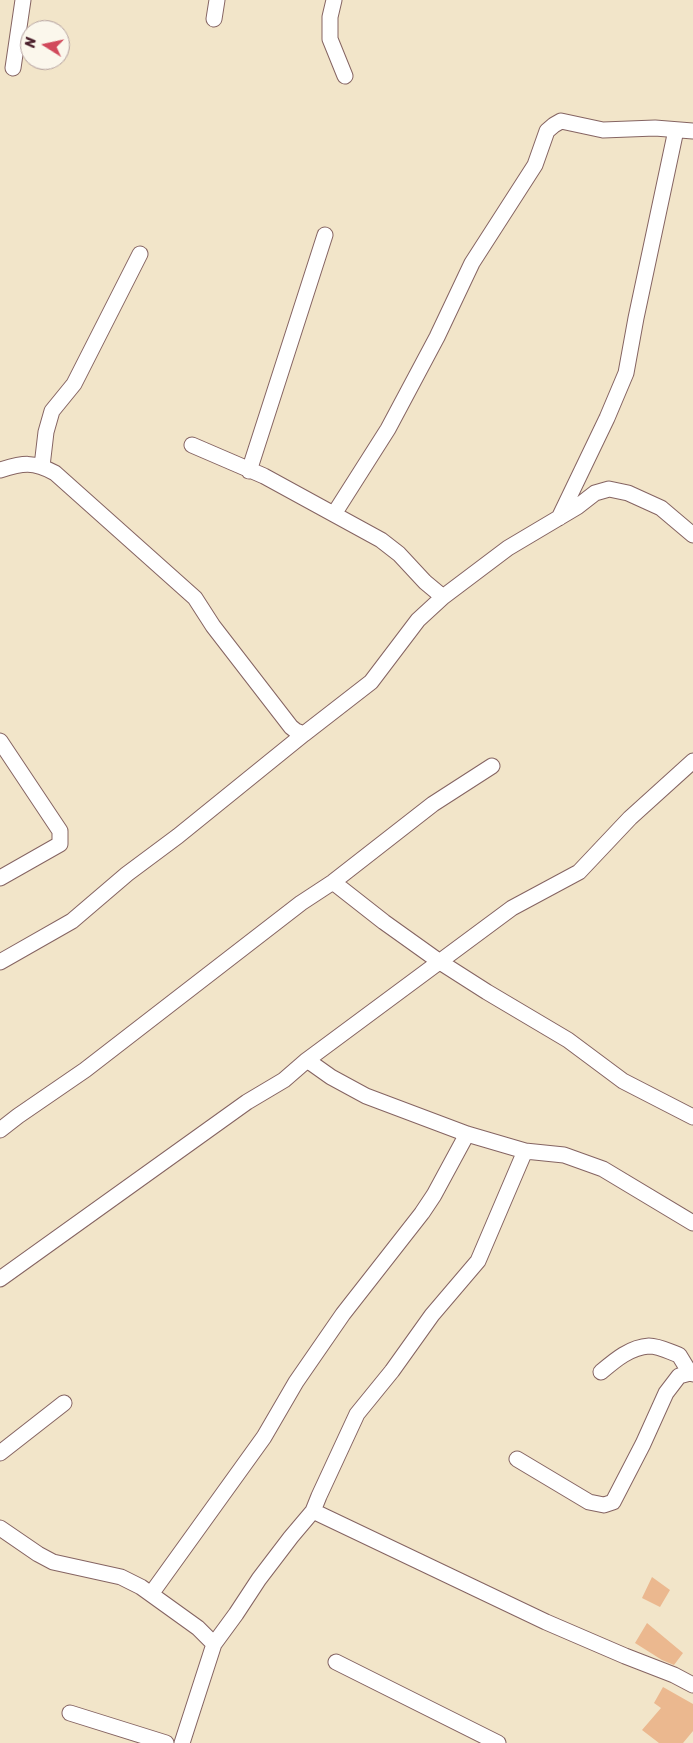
<!DOCTYPE html>
<html>
<head>
<meta charset="utf-8">
<style>
  body { margin:0 }
  #map { position:relative; width:693px; height:1743px; overflow:hidden; background:#f2e5c9; font-family:Sriracha,sans-serif }
  canvas { display:block }
  .north { position:absolute; left:20px; top:20px; width:50px; height:50px; box-sizing:border-box; background:#fbf7ec; border:1px solid #b4a19f; border-radius:50%; rotate:280deg; font-size:14px; font-weight:700; line-height:20px; text-align:center; color:#4a1f2b }
  .north::after { content:''; display:block; margin:auto; width:18px; height:22px; background:#d1495b; clip-path:polygon(50% 0,100% 100%,50% 72%,0 100%) }
</style>
</head>
<body>
<div id="map">
<canvas width="693" height="1743"></canvas>
<div class="north">N</div>
</div>
<script>
const ctx = document.querySelector('canvas').getContext('2d');
ctx.lineJoin = 'round';
function fill(path, color) {
  ctx.fillStyle = color;
  ctx.fill(path, 'evenodd');
}
function strokePath(path, color, width, dash) {
  ctx.strokeStyle = color;
  ctx.lineWidth = width;
  ctx.lineCap = dash ? 'butt' : 'round';
  ctx.setLineDash(dash || []);
  ctx.stroke(path);
}
fill(new Path2D(`
  M652,1577L670,1590L660,1607L642,1598Z
  M647,1623L683,1653L674,1665L662,1660L635,1643Z
  M663,1687L693,1704V1731L683,1743H659L642,1730L661,1708L654,1703Z`), '#ebb88f');
const minor = new Path2D(`
  M334,0L330,17V39L345,76
  M214,19L217,0
  M13,68L23,0
  M192,445L264,476L381,540L399,554L425,582L443,597
  M42,466L46,432L52,411L74,384L140,254
  M0,470C23,463 33,461 55,473L195,598L213,626L291,727L296,731L304,734L371,682L418,620L443,597L508,548L577,507L595,493L609,489L628,493L661,508L693,535
  M249,471L325,235
  M334,514L388,429L437,337L472,263L535,165L547,131L554,125L561,121L603,130L655,128L693,131
  M559,518L607,418L626,373L636,318L676,130
  M0,741L60,831V844L0,878
  M333,882L384,922L440,962L487,992L568,1040L623,1081L693,1117
  M0,962L72,921L127,874L178,836L304,734
  M307,1060L331,1077L366,1096L467,1134L525,1151L564,1155L603,1169L693,1223
  M0,1130L18,1116L85,1070L301,903L333,882L433,804L492,766
  M0,1279L247,1102L284,1080L307,1060L512,908L579,872L630,818L693,761
  M601,1372C614,1361 630,1347 649,1346C659,1346 670,1352 679,1355L690,1373
  M0,1453L64,1403
  M517,1459L589,1502L604,1505L613,1502L643,1444L666,1393L679,1376L690,1373L693,1374
  M313,1511L546,1622L625,1656L674,1675L693,1685
  M0,1528L38,1554L53,1562L121,1577L141,1587L198,1628L214,1644
  M151,1594L264,1437L296,1382L343,1314L422,1213L434,1195L467,1134
  M336,1662L498,1743
  M70,1713L166,1743
  M182,1743L214,1644L236,1614L259,1579L291,1537L313,1511L319,1496L357,1414L392,1371L432,1315L478,1261L525,1151`);
strokePath(minor, '#856462', 17);
strokePath(minor, '#fff', 15);
</script>
</body>
</html>
